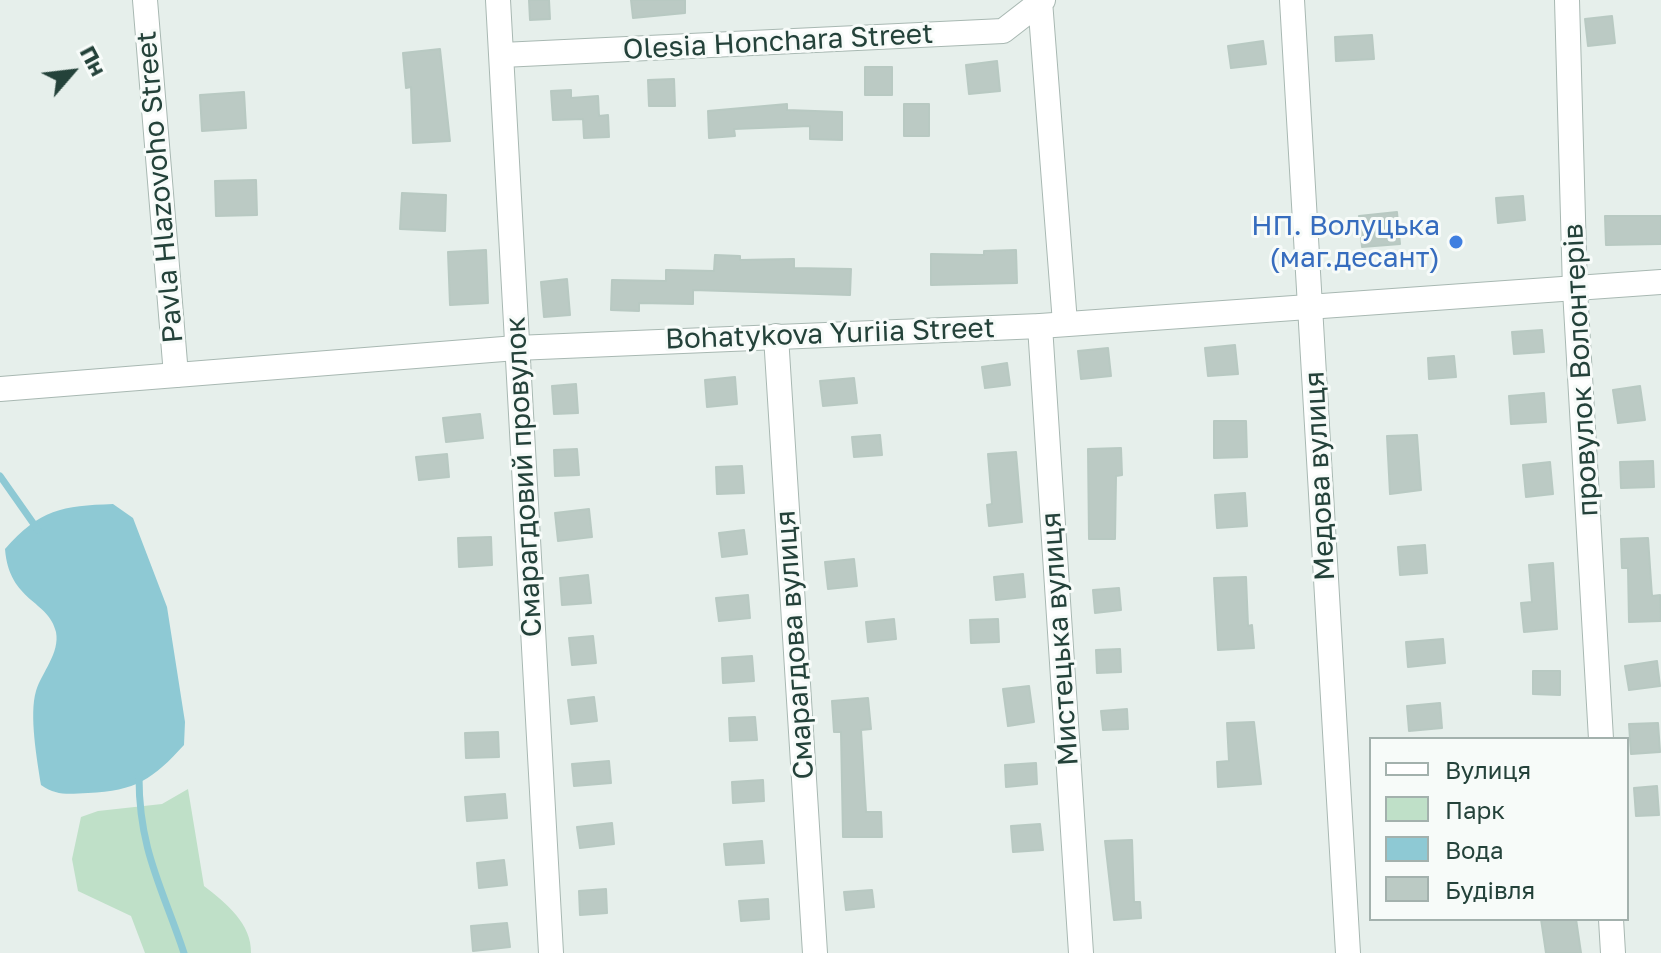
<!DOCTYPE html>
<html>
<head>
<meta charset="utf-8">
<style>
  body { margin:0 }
  #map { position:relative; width:1661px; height:953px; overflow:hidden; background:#e6efeb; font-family:"Golos Text",sans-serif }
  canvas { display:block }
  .legend { position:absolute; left:1369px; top:737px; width:260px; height:184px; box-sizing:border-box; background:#f7fbf9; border:2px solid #a3b1ad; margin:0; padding:10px 14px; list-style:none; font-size:24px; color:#24423a }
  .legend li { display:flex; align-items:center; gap:16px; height:40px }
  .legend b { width:40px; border:2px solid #a3b1ad }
  .north { position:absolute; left:32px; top:32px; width:80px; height:80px; -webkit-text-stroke:6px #f7fbf9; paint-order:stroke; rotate:62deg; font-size:22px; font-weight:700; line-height:32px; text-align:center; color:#24423a }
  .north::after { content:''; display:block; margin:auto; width:28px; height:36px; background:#24423a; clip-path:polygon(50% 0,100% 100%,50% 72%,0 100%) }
</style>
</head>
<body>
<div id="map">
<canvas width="1661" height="953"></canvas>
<ul class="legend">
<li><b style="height:10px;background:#fff"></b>Вулиця</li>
<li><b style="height:22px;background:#bfe0c8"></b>Парк</li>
<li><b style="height:22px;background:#8ec9d4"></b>Вода</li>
<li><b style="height:22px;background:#bbcac4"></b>Будівля</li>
</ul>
<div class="north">Пн</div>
</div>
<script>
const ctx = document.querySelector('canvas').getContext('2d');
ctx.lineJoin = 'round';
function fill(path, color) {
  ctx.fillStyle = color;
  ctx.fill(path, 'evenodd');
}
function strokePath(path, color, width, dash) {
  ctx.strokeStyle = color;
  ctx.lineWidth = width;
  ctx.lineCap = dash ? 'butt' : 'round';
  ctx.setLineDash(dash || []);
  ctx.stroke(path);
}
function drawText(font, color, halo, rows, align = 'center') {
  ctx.font = font + ' "Golos Text",sans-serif';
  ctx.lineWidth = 6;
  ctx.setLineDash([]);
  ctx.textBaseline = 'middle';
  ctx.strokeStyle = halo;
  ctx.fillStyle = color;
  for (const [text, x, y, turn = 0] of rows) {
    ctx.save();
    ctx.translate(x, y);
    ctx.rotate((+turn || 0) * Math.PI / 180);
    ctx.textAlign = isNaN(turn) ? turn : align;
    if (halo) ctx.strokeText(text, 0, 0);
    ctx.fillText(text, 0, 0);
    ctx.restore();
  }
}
fill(new Path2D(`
  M188,789L204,886C226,903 252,924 251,953H145L131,916L78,891L72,859L81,817L98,811L162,804Z`), '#bfe0c8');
fill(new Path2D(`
  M113,504L133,518L167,607L185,722L184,745C153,779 136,791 88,793C68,794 57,796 41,785C37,759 29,715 36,691C42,672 60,653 56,632C49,600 9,602 5,549C40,509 62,506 113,504Z`), '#8ec9d4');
strokePath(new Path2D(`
  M0,476L38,530
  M139,777C139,850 162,887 184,953`), '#8ec9d4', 7);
const building = new Path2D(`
  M529,0H549L550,19L530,20Z
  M631,0H685V13L633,18Z
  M1612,16L1615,43L1588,46L1585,19Z
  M1372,35L1374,59L1336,61L1335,37Z
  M1263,41L1266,64L1231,68L1228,46Z
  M440,49L450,141L413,143L411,87L406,88L403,53Z
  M997,61L1000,91L969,94L966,65Z
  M865,67H892V95H865Z
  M674,79L675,106H649L648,80Z
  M571,90V98L598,96L599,116L608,115L609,137L584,138L583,119L553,120L551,91Z
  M244,92L246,128L202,131L200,95Z
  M787,104V110L842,112V140L810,139V126L734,129L735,136L709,138L708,111Z
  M904,104H929V136H904Z
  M256,180L257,215L216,216L215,181Z
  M402,193L446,195L445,231L400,229Z
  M1523,196L1525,220L1498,223L1496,198Z
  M1397,212L1400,244L1362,247L1359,216Z
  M1605,216H1661V244L1606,245Z
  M486,250L488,303L450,305L448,252Z
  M1016,250L1017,283L931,285V254L984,255V251Z
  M715,255L740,256V260L794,259V268L851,269L850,295L693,290V304L639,303V311L611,310L612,280L666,281V270L714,271Z
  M567,279L570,315L544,317L541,282Z
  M1542,330L1544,352L1514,354L1512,332Z
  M1235,345L1238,374L1208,376L1205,348Z
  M1108,348L1111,376L1081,379L1078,351Z
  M1454,356L1456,377L1429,379L1428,358Z
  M1007,363L1010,385L985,388L982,367Z
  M735,377L737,404L707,407L705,380Z
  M854,378L857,403L823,406L820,381Z
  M576,384L578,413L554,414L552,386Z
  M1640,386L1645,420L1618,423L1613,390Z
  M1544,393L1546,422L1511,424L1509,396Z
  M480,414L483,438L446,442L443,418Z
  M1214,421H1246L1247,457L1214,458Z
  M880,435L882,455L854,457L852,437Z
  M1417,435L1421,490L1390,494L1387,436Z
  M1121,448L1122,475L1116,476L1115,539H1089L1088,449Z
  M577,449L579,475L555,476L554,450Z
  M1016,452L1022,522L989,526L987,505L992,504L988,454Z
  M447,454L449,477L419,480L416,457Z
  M1653,461L1654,487L1621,488L1620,462Z
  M1550,462L1553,494L1526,497L1523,465Z
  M742,466L744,493L717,494L716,467Z
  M1245,493L1247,526L1217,528L1215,495Z
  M589,509L592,537L558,541L555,513Z
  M744,530L747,554L722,557L719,533Z
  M491,537L492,565L459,567L458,538Z
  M1648,538L1652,596L1660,595L1661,621L1629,622L1628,568H1622L1621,539Z
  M1425,545L1427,573L1400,575L1398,547Z
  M854,559L857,586L828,589L825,562Z
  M1553,563L1557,629L1524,632L1521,603L1532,602L1529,565Z
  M1023,574L1025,597L996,600L994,577Z
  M588,575L591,603L562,605L560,578Z
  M1246,577L1248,626L1252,625L1254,648L1218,650L1214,578Z
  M1119,588L1121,610L1095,613L1093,590Z
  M748,595L750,618L719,621L716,598Z
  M894,619L896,639L868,642L866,622Z
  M998,619L999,642L971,643L970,620Z
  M593,636L596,663L572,665L569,638Z
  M1443,639L1445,663L1408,667L1406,642Z
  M1120,649L1121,672L1097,673L1096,650Z
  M752,656L754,681L723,683L722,658Z
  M1657,661L1660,686L1629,690L1625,666Z
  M1533,671H1560V695L1533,694Z
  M1029,686L1034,722L1008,726L1003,689Z
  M594,697L597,721L571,724L568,700Z
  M868,698L871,729L861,730L866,812H881L882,837H843L841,732H834L832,701Z
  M1440,703L1442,728L1409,731L1407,706Z
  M1127,709L1128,729L1103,730L1101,711Z
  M755,717L757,740L730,741L729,718Z
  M1254,722L1261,784L1218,787L1217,762L1229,761L1227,723Z
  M1658,723L1660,752L1631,754L1629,724Z
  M498,732L499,757L466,758L465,733Z
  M609,761L611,783L574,786L572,764Z
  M1036,763L1037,784L1006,787L1005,765Z
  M763,780L764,801L733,803L732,782Z
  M1657,786L1659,815L1636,816L1634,788Z
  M505,794L507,818L467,821L465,797Z
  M612,823L614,844L580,848L577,827Z
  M1040,824L1043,850L1013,852L1011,826Z
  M1132,840L1134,902H1140L1141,918L1114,920L1105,841Z
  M762,841L764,863L726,865L724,844Z
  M504,860L507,885L479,888L477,863Z
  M606,889L607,913L580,915L579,891Z
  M872,890L874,907L846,910L844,892Z
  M768,899L769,919L741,921L739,901Z
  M1541,919H1576L1581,953H1546Z
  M507,923L510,947L473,951L471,926Z`);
fill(building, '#bbcac4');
strokePath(building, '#b8c9c2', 2);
const minor = new Path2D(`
  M145,0L176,375
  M498,0L551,953
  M1292,0L1348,953
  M1567,0L1575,290L1601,739
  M1040,1L1065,323
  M502,55L1003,31L1043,0
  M1040,326L1081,953
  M776,336L815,953
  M1611,919L1613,953`);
const tertiary = new Path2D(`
  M0,389L516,348L1040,326L1661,282`);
strokePath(minor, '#a8b8b2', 26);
strokePath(tertiary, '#a8b8b2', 26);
strokePath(minor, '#fff', 24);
strokePath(tertiary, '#fff', 24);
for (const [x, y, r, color] of [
  [1456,242,8,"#3f7fe0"]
]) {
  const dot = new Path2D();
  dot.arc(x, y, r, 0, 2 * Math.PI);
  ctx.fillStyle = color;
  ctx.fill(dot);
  strokePath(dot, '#f7fbf9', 3);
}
drawText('28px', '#24423a', '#f7fbf9', [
  ["Olesia Honchara Street",778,42,-3],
  ["Pavla Hlazovoho Street",160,187,-95],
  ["Bohatykova Yuriia Street",830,334,-2],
  ["провулок Волонтерів",1581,370,-93],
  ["Медова вулиця",1320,476,-93],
  ["Смарагдовий провулок",524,477,-93],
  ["Мистецька вулиця",1060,639,-94],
  ["Смарагдова вулиця",795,645,-94]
]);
drawText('28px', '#366cbe', '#f7fbf9', [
  ["НП. Волуцька",1440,226],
  ["(маг.десант)",1440,258]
], 'right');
</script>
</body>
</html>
